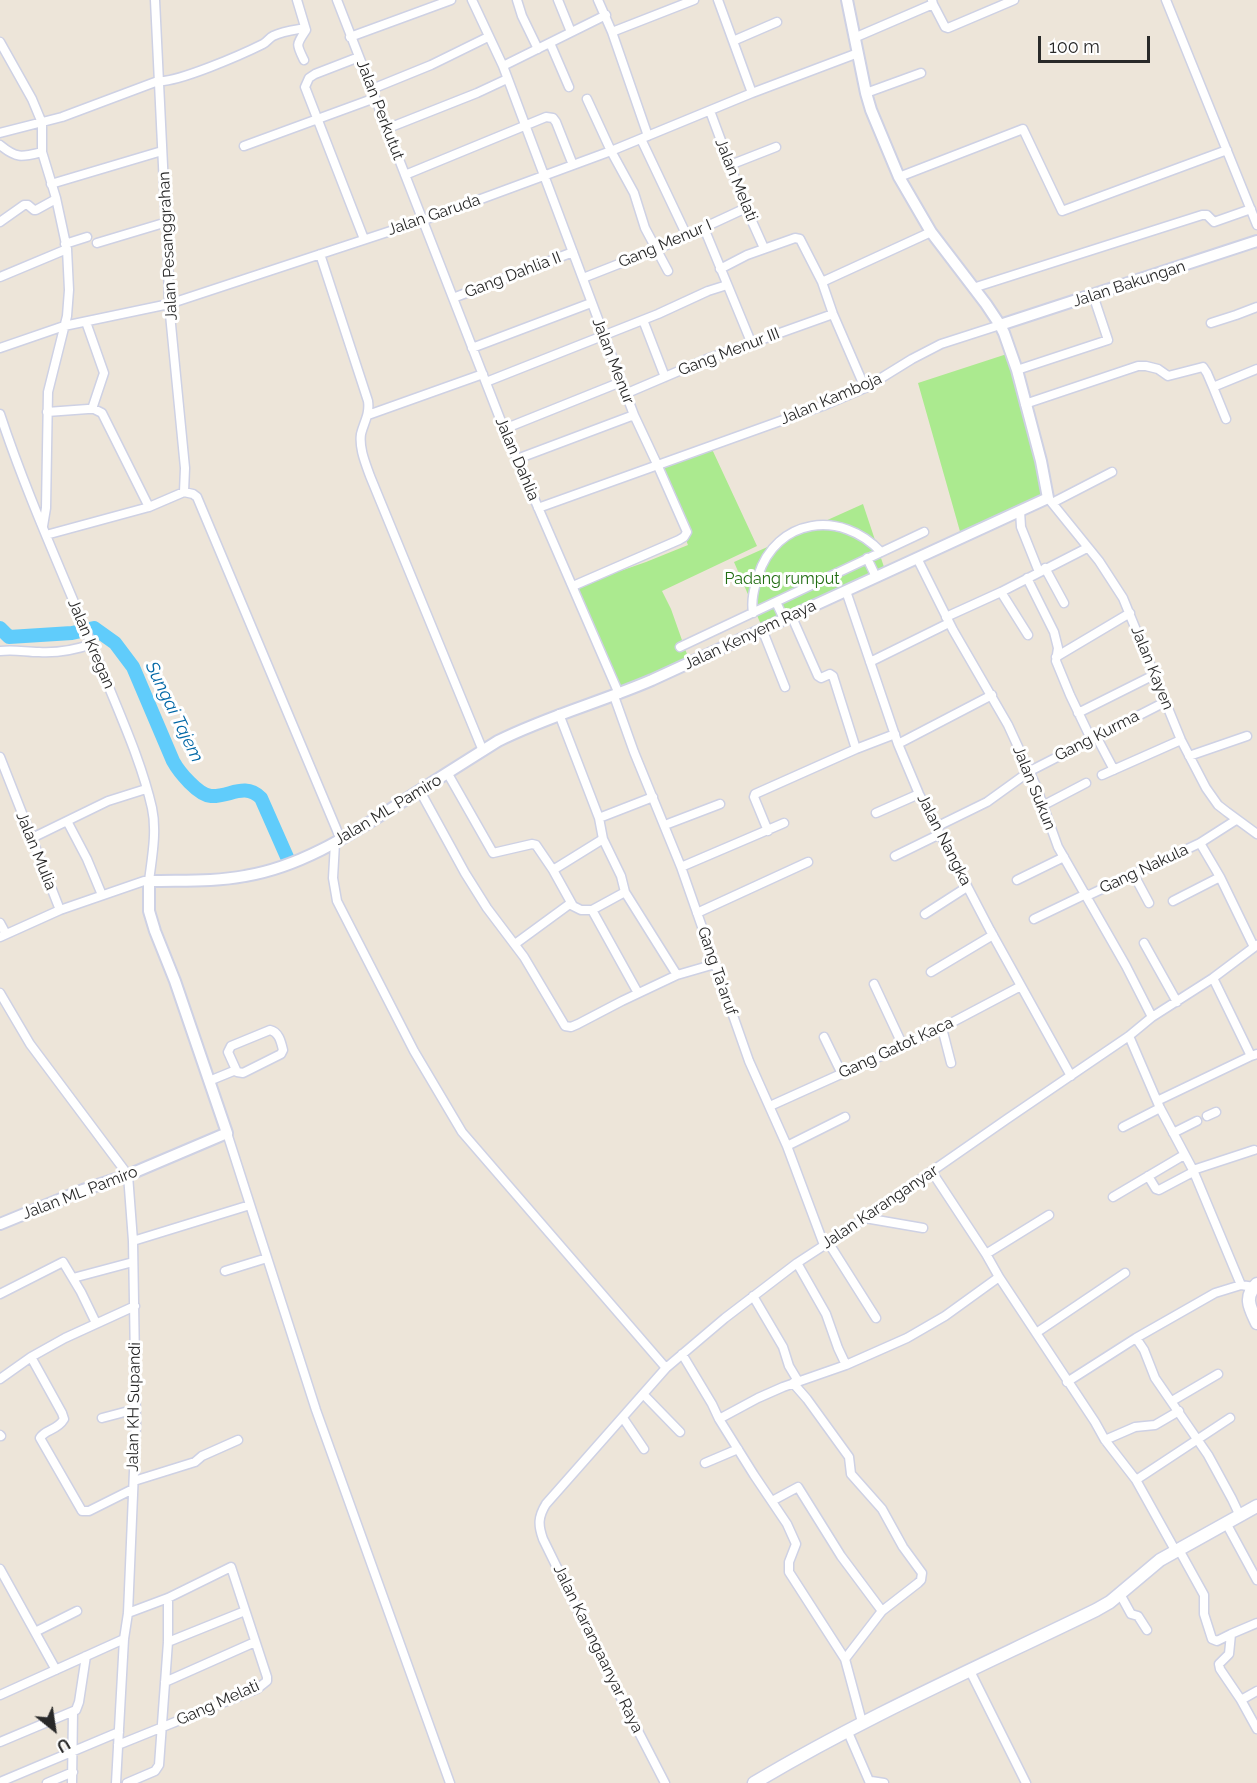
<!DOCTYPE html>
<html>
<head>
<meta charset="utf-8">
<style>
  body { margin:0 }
  #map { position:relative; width:1257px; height:1783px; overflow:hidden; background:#ede5d9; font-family:Raleway,sans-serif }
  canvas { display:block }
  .north { position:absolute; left:24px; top:1699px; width:60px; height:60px; -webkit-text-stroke:4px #fff; paint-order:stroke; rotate:150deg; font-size:16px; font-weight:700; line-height:24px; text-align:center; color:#292929 }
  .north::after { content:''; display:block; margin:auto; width:21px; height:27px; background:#292929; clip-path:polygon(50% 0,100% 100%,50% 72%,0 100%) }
  .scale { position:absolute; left:1038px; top:36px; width:112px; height:27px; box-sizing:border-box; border:3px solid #292929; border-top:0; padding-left:8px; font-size:18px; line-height:21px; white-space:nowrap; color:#292929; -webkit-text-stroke:4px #fff; paint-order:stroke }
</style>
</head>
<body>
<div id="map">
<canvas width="1257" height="1783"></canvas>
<div class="north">U</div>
<div class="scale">100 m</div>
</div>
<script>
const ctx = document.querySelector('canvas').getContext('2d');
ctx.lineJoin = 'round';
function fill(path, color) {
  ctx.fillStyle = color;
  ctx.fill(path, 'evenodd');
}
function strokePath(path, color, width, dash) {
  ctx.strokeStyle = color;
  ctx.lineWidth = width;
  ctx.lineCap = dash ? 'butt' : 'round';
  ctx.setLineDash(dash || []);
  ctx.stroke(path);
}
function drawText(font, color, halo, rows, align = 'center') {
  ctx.font = font + ' Raleway,sans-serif';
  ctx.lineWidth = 6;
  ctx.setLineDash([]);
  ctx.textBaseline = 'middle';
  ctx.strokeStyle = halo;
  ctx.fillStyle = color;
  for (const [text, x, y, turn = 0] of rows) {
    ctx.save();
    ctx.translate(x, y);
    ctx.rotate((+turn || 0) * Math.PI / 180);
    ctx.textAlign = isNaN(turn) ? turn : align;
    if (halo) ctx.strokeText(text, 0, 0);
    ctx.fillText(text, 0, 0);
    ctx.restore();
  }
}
fill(new Path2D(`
  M1013,352L1053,494L961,535L918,383Z
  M711,447L757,546L662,591L671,609L689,660L616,694L577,586L646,562L688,545L655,465Z
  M863,504L885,570L762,627L734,562Z`), '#abea8f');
strokePath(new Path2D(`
  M0,628L9,637L72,633L94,628L115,643L133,667L173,761C179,772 198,795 211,796C230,797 244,782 261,798L287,857`), '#60ccfb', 14);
const minor = new Path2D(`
  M155,0L165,207L167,222L169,304L185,468L184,492
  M297,0L306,30C296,45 296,44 304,60
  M337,0L504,429L619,694
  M472,0L503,66L634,415L657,464L687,532L684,537L679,540L573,586
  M517,0L522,16L538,49
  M558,0L571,32
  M598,0L612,32L648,136
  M718,0L752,93
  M1166,0L1257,225
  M933,4L945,27L948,28L1014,0
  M612,32L694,0
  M350,37L451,0
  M854,38L933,4L932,0
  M733,41L777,22
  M0,42L32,99L42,123V152L56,198L67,249L69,290L67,316L48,392L46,508L43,526
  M550,43L569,87
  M359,57L315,74L309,78L305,87L364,239
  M503,66L606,15
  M372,89L431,65L488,37
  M866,93L921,73
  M587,99L611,151L634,193L645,228L668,271
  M710,111L746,208L764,248
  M386,129L477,93L507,79
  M0,133L62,117L158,81C177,83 243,54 263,44C267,42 269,38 273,36C283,31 294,30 305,28
  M641,139L687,236
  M0,145C17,159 22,157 42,152
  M244,146L375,98
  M730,165L776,147
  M405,175L546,117L553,118L556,122L573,165
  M899,177L1023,129L1062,211L1227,150
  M51,184L162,151
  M0,222L24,205H28L34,210H36L56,199
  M704,228L751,342
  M97,243L167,222
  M65,244L87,237
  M320,254L368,401C370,414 364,422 361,434C359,448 365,462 370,476L483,751
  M720,269L747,255L795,238L800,239L822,282L833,314L865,388
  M0,277L67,249
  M583,278L662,247L746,208
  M822,282L931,232
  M973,288L1202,215H1207L1214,222L1251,209
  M453,298L573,252
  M643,320L665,377
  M86,322L104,373L92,409
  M1211,323L1236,315L1257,307
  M0,348L64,326L169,304L424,220L611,151L752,93L858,53
  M472,348L591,303
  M1017,370L1108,340L1093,295
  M486,382L658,314L708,291L727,285
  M1213,387L1226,419
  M625,394L707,359L833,314
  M1025,404L1138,366H1146L1158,369L1168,376L1203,367L1207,373L1213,387L1257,369
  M47,412L88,409H94L102,413L149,507
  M0,414C30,505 71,591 106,680C123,722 142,764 152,808C157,831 152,857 149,881H144L60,910L0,937
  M368,415L483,374
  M504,429L621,382
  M517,459L634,415
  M1048,498L1099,561L1123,598L1181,740L1206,788L1218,805L1227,812L1257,834
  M1052,503L1112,472
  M538,508L825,405L865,388L912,359L941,344L1000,325
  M1020,511L1021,527L1039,572
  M46,535L149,507L184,492L193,494L197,497L341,840
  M867,558L876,577
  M917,558L953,630L1008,725L1036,786L1058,847L1126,966L1152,1017
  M1045,568L1064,603
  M1027,578L1054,632L1058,648L1056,661L1070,695L1091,739
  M846,591L898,744L919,794L990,930L1071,1076
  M1001,592L1028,635
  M776,602L784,619
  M753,613C751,600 754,589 758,576C776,518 841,509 881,552
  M791,615L818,676L821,678L830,674L833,676L856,749
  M946,617L1001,592L1087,548
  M762,629L785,687
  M680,647L924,532
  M0,651C14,649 26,652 39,652C58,653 75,650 92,644
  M1056,657L1130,613
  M870,662L949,623
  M614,696L634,752L681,867L749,1061L787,1146L824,1245
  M1078,713L1154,675
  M559,714L599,818L603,839L621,876L625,892L677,975L715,964
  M1096,736L1114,770
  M898,744L992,695
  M1189,756L1247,736
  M0,757L60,910
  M448,774L493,853L532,844L536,845L553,870L573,906L581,910H592L625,892
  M1102,775L1181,740
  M420,791L465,873L487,908L524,957L565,1026L571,1027L578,1024L622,1001L677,975
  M1044,805L1086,783
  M876,813L919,794
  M599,818L653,797
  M67,821L87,859L102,895
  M665,825L720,804
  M936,827L987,802L1030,771L1165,702
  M768,831L754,797L755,794L856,749L895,734
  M32,838L108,801L146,789
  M335,843L333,878L337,901L414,1051L462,1132L666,1368
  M1200,843L1220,877L1254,947
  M895,856L940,834
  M681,867L784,823
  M553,870L603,839
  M1134,875L1149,903
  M1017,880L1064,857
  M1087,896L1200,843L1236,820
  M1173,901L1220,877
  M592,910L638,993
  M697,913L808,862
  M925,914L967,887
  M1034,919L1086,894
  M0,923L6,934
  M1144,943L1177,1002
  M515,944L571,903
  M931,972L993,935
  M1213,978L1251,1056L1257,1054
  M874,984L903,1046
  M0,993L30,1044L128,1175L133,1241L136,1424L128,1613L124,1639L116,1783
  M942,1028L951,1063
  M270,1030C279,1032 281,1042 283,1050L281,1054L243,1073L237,1072L228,1052L231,1046Z
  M1129,1036L1160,1108L1193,1170L1241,1285
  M824,1037L842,1074
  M209,1081L236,1070
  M1157,1101L1251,1056
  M770,1106L932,1033L1021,986
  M1207,1116L1216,1112
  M1123,1127L1160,1108
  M227,1133L316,1410L450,1783
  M1173,1133L1197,1121
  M787,1146L845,1117
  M1193,1170L1254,1150
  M932,1172L986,1254L999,1277
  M1148,1176L1156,1189L1159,1190L1193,1172
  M1113,1197L1184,1155
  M865,1218L923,1228
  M133,1241L250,1205
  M828,1242L876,1318
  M986,1254L1049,1215
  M797,1263L826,1314L838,1348L846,1365
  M225,1271L267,1258
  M73,1278L133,1262
  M0,1294L63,1262L81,1292L96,1323
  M753,1296L783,1347L789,1366L798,1381
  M1036,1333L1125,1273
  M682,1354L712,1404L719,1419L758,1398L783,1387L846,1365L907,1338L945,1316L999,1277L1095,1422L1105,1440L1136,1480L1175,1550
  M31,1357L62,1413L64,1419C57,1431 45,1429 40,1438L82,1511H89L133,1489
  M0,1379L31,1357L65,1338L135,1306
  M1067,1382L1136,1338
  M793,1383L807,1399L849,1457L851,1474L882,1509L903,1547L922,1573L921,1580L918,1583L882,1611
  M644,1395L680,1432
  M1172,1401L1218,1374
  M102,1418L136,1409
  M623,1418L644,1449
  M719,1419L754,1475L787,1524L796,1544L789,1562V1572L845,1659L882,1611L841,1556L798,1487L772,1501
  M0,1435L1,1436
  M1105,1440L1135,1427L1155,1425L1179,1411
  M705,1463L738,1449
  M1136,1480L1230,1418
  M134,1481L195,1462L202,1456L238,1440
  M1240,1516L1232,1499L1208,1455L1155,1378L1144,1350L1136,1338L1215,1293L1241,1285L1254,1287
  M1226,1523L1257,1580
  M1178,1548L1204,1595V1614L1212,1639L1217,1641L1231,1634
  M0,1569L56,1670
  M1120,1594L1131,1614L1138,1616L1147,1630
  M35,1632L77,1611
  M168,1642L245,1611
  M845,1659L862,1722
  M970,1671L1026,1783
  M165,1682L255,1642
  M1257,1691L1241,1700L1257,1729
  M0,1695L124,1639
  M1241,1700L1220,1669L1219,1664L1229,1654L1231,1634L1257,1623
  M847,1730L870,1783
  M0,1742L76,1710L79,1702L86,1656
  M118,1745L257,1689L267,1681V1677L231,1567L168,1598L128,1613
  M871,1781L884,1783
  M0,1782L119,1732
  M47,1783L73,1772
  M72,1783L73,1712
  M127,1783L155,1771L159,1765L168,1642V1598
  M665,1783L620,1696L543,1539C538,1525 538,1517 546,1504L666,1368L725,1318L797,1263L843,1233L1007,1119L1129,1036L1152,1017L1213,978L1257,945`);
const tertiary = new Path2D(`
  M1000,325L1257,241
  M0,1224L83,1190L128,1175L227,1133L175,981L155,931L149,911V881C181,880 214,882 245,876C300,867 348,836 394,807C428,785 463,763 498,741C548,716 601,702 652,680L1048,498L1041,461L1017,370L1004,333L1000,325L986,304L931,232L899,177L871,110L866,93L847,0`);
const secondary = new Path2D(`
  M1257,1284C1243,1297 1250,1308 1257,1323
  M754,1783C864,1717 981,1666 1096,1610L1110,1602L1160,1560L1257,1506`);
strokePath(minor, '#ced1e4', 11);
strokePath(tertiary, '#ced1e4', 14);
strokePath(secondary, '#ced1e4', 15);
strokePath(minor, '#fff', 8);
strokePath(tertiary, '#fff', 10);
strokePath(secondary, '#fff', 12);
drawText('16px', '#292929', '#fff', [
  ["Jalan Perkutut",380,110,69],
  ["Jalan Melati",736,180,68],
  ["Jalan Garuda",434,215,-19],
  ["Gang Menur I",665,244,-23],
  ["Jalan Pesanggrahan",168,246,-93],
  ["Gang Dahlia II",513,275,-21],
  ["Jalan Bakungan",1129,284,-18],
  ["Gang Menur III",729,352,-21],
  ["Jalan Menur",613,361,69],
  ["Jalan Kamboja",831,399,-23],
  ["Jalan Dahlia",517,459,67],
  ["Jalan Kenyem Raya",750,635,-25],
  ["Jalan Kregan",91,644,67],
  ["Jalan Kayen",1152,668,68],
  ["Gang Kurma",1097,736,-27],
  ["Jalan Sukun",1034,788,68],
  ["Jalan ML Pamiro",388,810,-31],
  ["Jalan Nangka",944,840,63],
  ["Jalan Mulia",36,851,68],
  ["Gang Nakula",1144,869,-25],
  ["Gang Ta'aruf",717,971,71],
  ["Gang Gatot Kaca",896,1048,-25],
  ["Jalan ML Pamiro",80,1193,-21],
  ["Jalan Karanganyar",880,1207,-34],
  ["Jalan KH Supandi",134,1407,-89],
  ["Jalan Karangaanyar Raya",598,1649,64],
  ["Gang Melati",218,1703,-24]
]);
drawText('16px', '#216d12', '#fff', [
  ["Padang rumput",782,579]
]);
drawText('italic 18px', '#0067a6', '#fff', [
  ["Sungai Tajem",174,712,64]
]);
</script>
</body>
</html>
